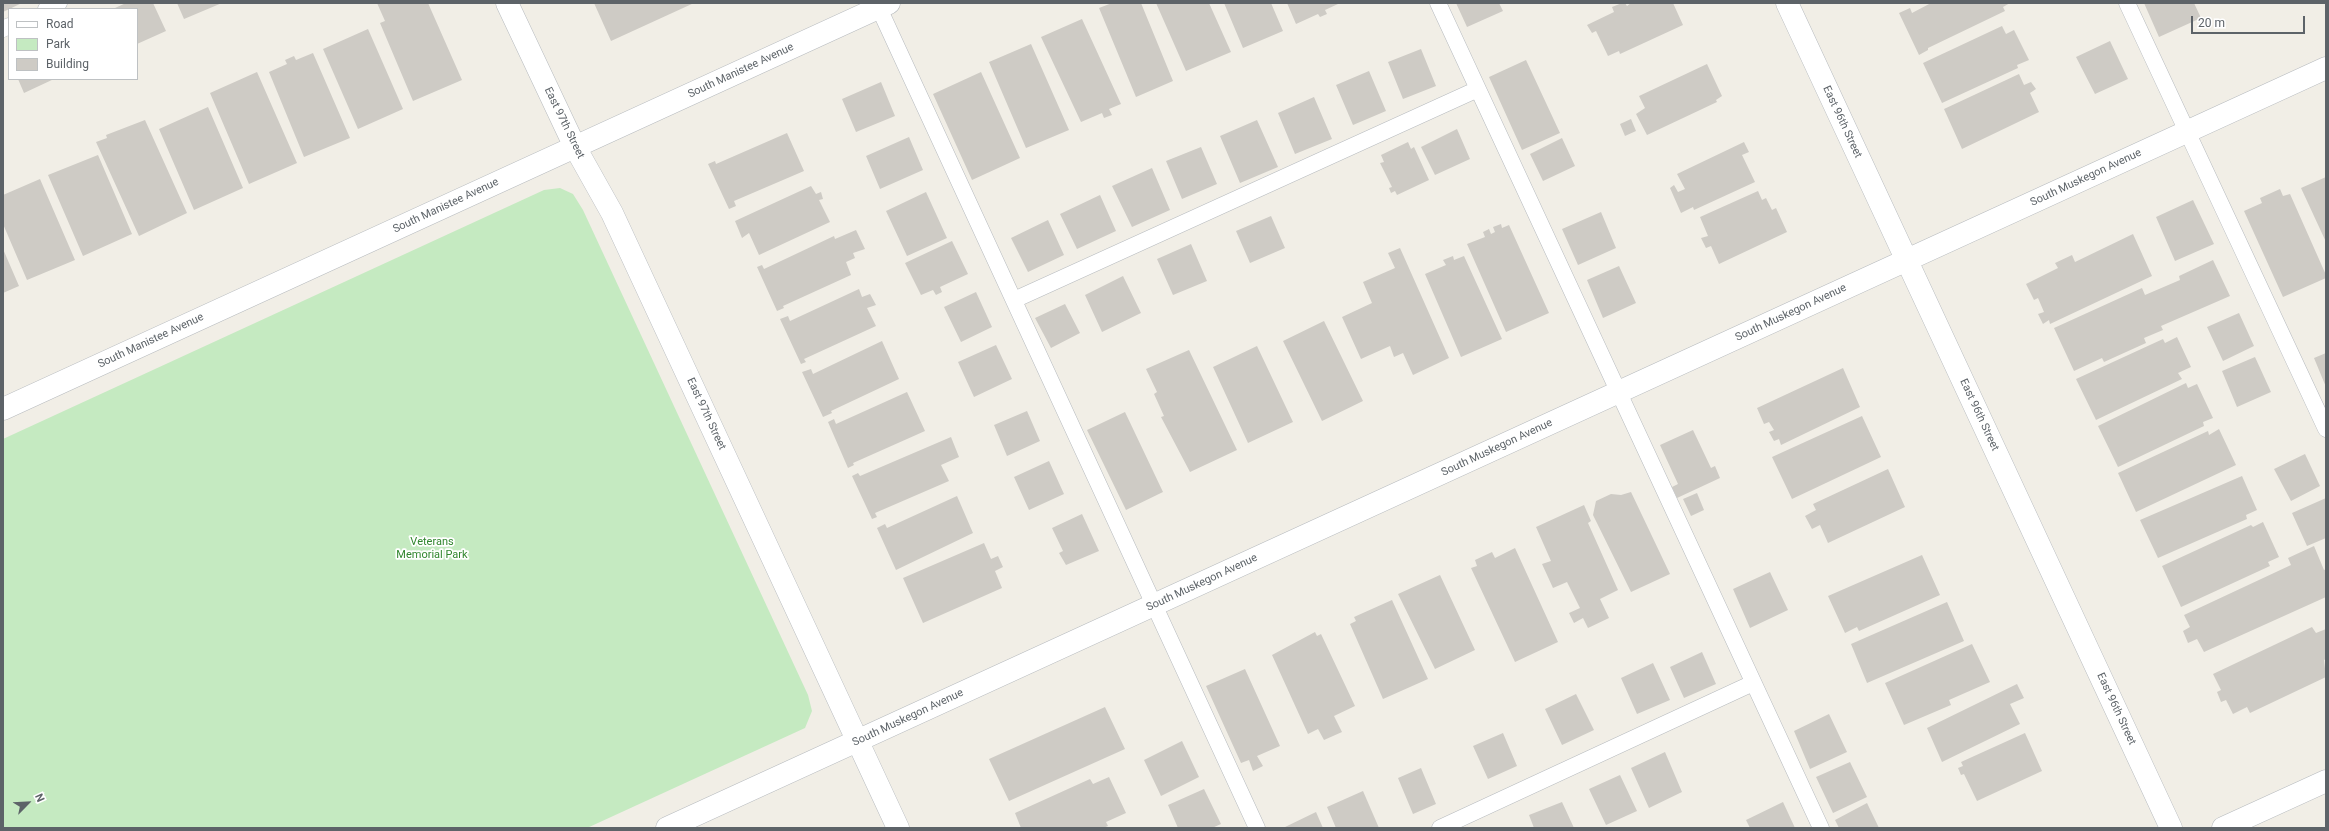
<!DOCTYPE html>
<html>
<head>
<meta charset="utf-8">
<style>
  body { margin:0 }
  #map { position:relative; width:2329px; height:831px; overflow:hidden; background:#f1eee6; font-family:Roboto,sans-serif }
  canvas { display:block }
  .frame { position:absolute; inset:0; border:4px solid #5d6368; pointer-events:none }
  .legend { position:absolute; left:8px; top:8px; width:130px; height:72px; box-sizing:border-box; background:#fff; border:1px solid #bec1c3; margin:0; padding:5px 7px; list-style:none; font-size:12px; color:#5d6368 }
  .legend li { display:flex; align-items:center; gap:8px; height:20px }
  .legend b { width:20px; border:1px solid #bec1c3 }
  .north { position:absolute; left:8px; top:783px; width:40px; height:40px; -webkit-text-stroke:3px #fff; paint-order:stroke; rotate:66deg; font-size:11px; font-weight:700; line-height:16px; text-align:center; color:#5d6368 }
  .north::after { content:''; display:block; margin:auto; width:14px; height:18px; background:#5d6368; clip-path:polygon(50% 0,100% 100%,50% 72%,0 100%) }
  .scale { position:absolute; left:2191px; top:16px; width:114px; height:18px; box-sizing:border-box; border:2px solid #5d6368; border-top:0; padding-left:5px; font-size:12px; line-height:14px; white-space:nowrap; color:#5d6368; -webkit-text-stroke:3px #fff; paint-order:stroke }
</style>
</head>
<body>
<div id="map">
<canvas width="2329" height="831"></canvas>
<div class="frame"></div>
<ul class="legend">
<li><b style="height:5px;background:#fff"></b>Road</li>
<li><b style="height:11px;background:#c5eac1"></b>Park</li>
<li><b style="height:11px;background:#cecbc5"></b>Building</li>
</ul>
<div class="north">N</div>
<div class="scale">20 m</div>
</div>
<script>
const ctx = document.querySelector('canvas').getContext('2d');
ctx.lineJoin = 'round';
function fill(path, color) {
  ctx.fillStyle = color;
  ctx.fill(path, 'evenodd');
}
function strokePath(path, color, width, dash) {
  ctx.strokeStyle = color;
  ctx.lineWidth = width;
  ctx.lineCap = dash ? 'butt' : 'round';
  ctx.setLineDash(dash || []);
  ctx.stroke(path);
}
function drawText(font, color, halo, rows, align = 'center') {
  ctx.font = font + ' Roboto,sans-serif';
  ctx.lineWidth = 3.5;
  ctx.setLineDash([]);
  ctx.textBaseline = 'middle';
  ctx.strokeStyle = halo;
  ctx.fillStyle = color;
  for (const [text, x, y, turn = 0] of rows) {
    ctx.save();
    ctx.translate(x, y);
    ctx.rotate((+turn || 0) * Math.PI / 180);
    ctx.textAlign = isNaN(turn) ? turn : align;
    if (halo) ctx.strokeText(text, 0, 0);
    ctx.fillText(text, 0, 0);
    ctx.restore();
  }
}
fill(new Path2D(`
  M560,188L573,194L583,210L808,695L812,711L805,728L587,828H3V439L544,190Z`), '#c5eac1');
fill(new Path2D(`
  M3,3H22L3,12Z
  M126,3H153L166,31L137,44V9L115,8Z
  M177,3H222L184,19Z
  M377,3H428L462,80L413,101L380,23L385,21Z
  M594,3H694L611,41Z
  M1112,3H1141L1173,81L1136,97L1099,8Z
  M1156,3H1209L1231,52L1186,71Z
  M1224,3H1271L1283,31L1243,48Z
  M1287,3H1337L1338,4L1325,10L1327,14L1320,17L1318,14L1296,24Z
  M1456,3H1499L1503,11L1467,27Z
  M1622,3H1625L1627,6L1631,3H1673L1683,25L1620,54L1619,51L1608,56L1596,31L1592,33L1587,25L1614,12L1612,7Z
  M1931,3H2010L2003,7L2005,11L1928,48V50L1919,55L1899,13L1910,8L1912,13Z
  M2144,3H2194L2201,18L2159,37Z
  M1082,19L1121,104L1109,109L1112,115L1104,118L1102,113L1081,122L1041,37Z
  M2002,26L2006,34L2014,30L2029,60L2017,65L2018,68L1942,103L1923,63Z
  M368,29L403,109L358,129L323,49Z
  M2110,41L2128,79L2095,94L2076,57Z
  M1031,44L1069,130L1026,148L989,62Z
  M1421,49L1436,86L1403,99L1388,62Z
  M313,53L350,138L304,157L269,72L287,64L285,60L294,56L296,60Z
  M1526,60L1560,133L1522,150L1489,77Z
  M1707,64L1722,96L1716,100L1717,102L1647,135L1636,114L1645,108L1639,96Z
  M1369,71L1386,111L1353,125L1336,85Z
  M257,72L297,163L249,184L210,93Z
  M981,72L1020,158L972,180L933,94Z
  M2019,74L2024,85L2031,82L2036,89L2030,93L2039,112L1962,149L1944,109Z
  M18,79H54L24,93Z
  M881,82L895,116L856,132L842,99Z
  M1314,97L1332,139L1295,154L1278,113Z
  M208,107L243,188L194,210L159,129Z
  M1631,119L1636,131L1625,136L1620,124Z
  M145,120L187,213L139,236L96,142L107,138L106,135Z
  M1257,120L1278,167L1240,183L1220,136Z
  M1457,129L1470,159L1435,175L1421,147Z
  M787,133L804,171L734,201L736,206L729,209L708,164L715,161L716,164Z
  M909,137L923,170L880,189L866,156Z
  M1562,138L1575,166L1543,181L1530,154Z
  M1408,142L1411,149L1414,147L1429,180L1397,195L1395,191L1391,193L1389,188L1392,187L1380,163L1384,162L1381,155Z
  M1744,142L1749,152L1742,155L1755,182L1694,210L1693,207L1681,213L1670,188L1674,185L1678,192L1685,189L1677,174Z
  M1201,147L1217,184L1182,199L1166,161Z
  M98,155L132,234L83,256L48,175Z
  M1152,168L1170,210L1132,227L1112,186Z
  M2326,177V242L2301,188Z
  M40,179L75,260L27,280L3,224V195Z
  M811,186L816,194L821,192L823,199L819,200L830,222L759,255L749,233L742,238L735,221Z
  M2280,189L2283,196L2290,194L2326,275V278L2283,297L2244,211L2262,203L2260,198Z
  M1758,191L1762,200L1766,198L1772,210L1776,208L1787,232L1719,264L1711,246L1706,248L1701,238L1708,236L1700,217Z
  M926,192L947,238L907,256L886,211Z
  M1100,195L1116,231L1077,249L1060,214Z
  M2193,200L2214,244L2175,261L2156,217Z
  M1601,212L1616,248L1578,265L1562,229Z
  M1271,216L1285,248L1250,263L1236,231Z
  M1048,220L1064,255L1028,272L1011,238Z
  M1501,224L1502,228L1509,225L1549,313L1506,332L1467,244L1485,237L1483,232L1489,229L1491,234L1495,232L1493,227Z
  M856,230L865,249L853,253L855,258L846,262L851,275L783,306L784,308L777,311L757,267L762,265L764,269L834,236L835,239Z
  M2133,234L2152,276L2050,324L2049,320L2043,324L2038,314L2044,312L2038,298L2034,300L2026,284L2058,268L2055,263L2072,255L2075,262Z
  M952,241L968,274L940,287L942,292L936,295L933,290L921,295L905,263Z
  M1191,244L1207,281L1173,295L1157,259Z
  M1400,248L1449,358L1413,375L1403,353L1394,357L1390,346L1361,359L1342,317L1372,303L1363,282L1395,268L1388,253Z
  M3,249L19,286L3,293Z
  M1453,256L1454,260L1464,256L1502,339L1461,357L1425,274L1446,265L1443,260Z
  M2213,260L2230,296L2161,326L2163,330L2144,338L2146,343L2104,362L2102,358L2074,371L2054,328L2142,288L2145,295L2180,280L2179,276Z
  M1619,266L1636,303L1603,318L1587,280Z
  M1123,276L1141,313L1102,332L1085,295Z
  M859,289L862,297L870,294L876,305L867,308L876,326L804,359L806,362L801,364L780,319L788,316L790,321Z
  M976,292L992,327L961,342L944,307Z
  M1065,304L1080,333L1051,348L1035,318Z
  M2239,313L2254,346L2223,361L2207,327Z
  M1324,321L1363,401L1322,421L1283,341Z
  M2177,337L2191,367L2178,373L2182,379L2096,420L2076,379L2163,339L2165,343Z
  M882,341L899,379L831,411L832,413L823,417L802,372L811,369L813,374Z
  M996,345L1012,379L974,397L958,362Z
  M1257,346L1293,422L1248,443L1213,367Z
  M1189,350L1237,450L1190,472L1161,417L1164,416L1154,394L1157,392L1146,369Z
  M2326,353V387L2314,358Z
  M2255,357L2271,392L2237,407L2222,371Z
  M1843,368L1860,407L1781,445L1779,439L1774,441L1769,432L1774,430L1769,422L1764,424L1757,408Z
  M2186,383L2188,388L2197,384L2213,418L2203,422L2204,426L2118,467L2098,426Z
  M907,392L925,431L853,463L854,465L848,468L828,422L834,419L836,424Z
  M1027,411L1040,441L1007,456L994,425Z
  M1125,412L1163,492L1126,510L1087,430Z
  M1862,416L1881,457L1792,499L1772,457Z
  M2219,429L2236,465L2136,512L2118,473L2208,431L2209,435Z
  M1693,430L1711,468L1715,466L1720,478L1677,498L1672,487L1678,484L1660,445Z
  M951,437L959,457L941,465L949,481L875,513L877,517L872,519L852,476L858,473L860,476Z
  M2305,454L2320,486L2291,501L2274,469Z
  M1049,461L1064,494L1029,510L1014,477Z
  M1888,469L1905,507L1828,543L1820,525L1812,529L1805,516L1816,510L1813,504Z
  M2242,476L2257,510L2246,515L2247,519L2158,558L2140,520Z
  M1631,492L1670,574L1631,592L1593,515L1596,501L1611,494L1621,495Z
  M1697,493L1704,510L1691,516L1683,499Z
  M957,496L973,533L896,570L877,528L885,524L887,528Z
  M2326,498V538L2307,546L2292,513Z
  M1584,505L1591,521L1588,523L1618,590L1600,599L1609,618L1588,628L1583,618L1574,623L1569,613L1580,608L1567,582L1553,588L1542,564L1551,561L1536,527Z
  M1082,514L1099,551L1066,565L1059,553L1063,551L1052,528Z
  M2263,522L2279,557L2268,562L2270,566L2181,607L2162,566L2251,525L2253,527Z
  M984,543L991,559L998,556L1003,567L995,571L1002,588L923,623L903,578Z
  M2314,546L2324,570L2326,569V597L2204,652L2197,639L2188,643L2183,631L2190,627L2184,615L2291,565L2288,558Z
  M1515,548L1558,642L1515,662L1471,568L1477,566L1475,560L1492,552L1495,558Z
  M1922,555L1940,595L1859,631L1857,627L1845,633L1828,596Z
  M1770,572L1788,610L1750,628L1733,589Z
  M1440,575L1475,650L1435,669L1398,594Z
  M1392,600L1428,679L1383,699L1350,624L1356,621L1354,617Z
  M1947,602L1964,641L1867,683L1851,644Z
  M2312,627L2316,633L2326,629V659L2324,660L2326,677L2250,713L2247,707L2233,714L2226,700L2221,702L2217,692L2221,690L2213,674Z
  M1315,632L1317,636L1321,634L1355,706L1334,716L1342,732L1324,740L1318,729L1308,734L1272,655Z
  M1972,644L1990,682L1949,700L1951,705L1904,725L1885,683Z
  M1702,652L1716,684L1684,698L1670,667Z
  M1653,663L1670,700L1637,714L1621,678Z
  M1245,669L1280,746L1257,756L1263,766L1253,771L1249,760L1241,763L1206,686Z
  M2017,684L2024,698L2010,704L2020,724L1942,762L1927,728Z
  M1576,694L1594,730L1562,745L1545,709Z
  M1105,707L1125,749L1009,801L989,759Z
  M1829,714L1847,752L1810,769L1794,731Z
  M1503,733L1517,766L1488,779L1473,746Z
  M2025,733L2042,771L1977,801L1964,774L1961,775L1958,768L1963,766L1961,762Z
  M1182,741L1199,777L1161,796L1144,760Z
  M1665,752L1682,792L1649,808L1631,768Z
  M1850,762L1867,797L1833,813L1816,777Z
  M1421,768L1436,804L1413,814L1398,778Z
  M1620,775L1637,811L1606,825L1589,789Z
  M1109,777L1126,813L1106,822L1108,826L1103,828H1021L1015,813L1090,779L1093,784Z
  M1204,789L1221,824L1212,828H1178L1168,805Z
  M1363,791L1379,828H1336L1327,807Z
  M1562,802L1574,828H1534L1529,815Z
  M1783,802L1795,828H1750L1746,820Z
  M1867,803L1879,828H1839L1835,820Z
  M1316,812L1323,828H1283Z`), '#cecbc5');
const service = new Path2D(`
  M1438,3L1821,828
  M2127,3L2326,429
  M879,8L1257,828
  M46,9L59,3
  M3,29L9,26
  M1014,300L1478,89
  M1440,828L1753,683`);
const minor = new Path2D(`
  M507,3L575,147L612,213L898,828
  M1787,3L2171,828
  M3,409L889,3
  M667,828L2326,68
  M2223,828L2326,781`);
strokePath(service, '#b6babe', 17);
strokePath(minor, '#b6babe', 23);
strokePath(service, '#fff', 16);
strokePath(minor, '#fff', 22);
drawText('11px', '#5d6368', '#fff', [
  ["South Manistee Avenue",741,71,-25],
  ["East 96th Street",1842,122,65],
  ["East 97th Street",564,123,64],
  ["South Muskegon Avenue",2086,178,-25],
  ["South Manistee Avenue",446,206,-25],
  ["South Muskegon Avenue",1791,313,-25],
  ["South Manistee Avenue",151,341,-25],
  ["East 97th Street",706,414,65],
  ["East 96th Street",1979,415,65],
  ["South Muskegon Avenue",1497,448,-25],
  ["South Muskegon Avenue",1202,583,-25],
  ["East 96th Street",2116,709,65],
  ["South Muskegon Avenue",908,718,-25]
]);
drawText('11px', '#31862e', '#fff', [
  ["Veterans",432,542],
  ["Memorial Park",432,555]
]);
</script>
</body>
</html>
